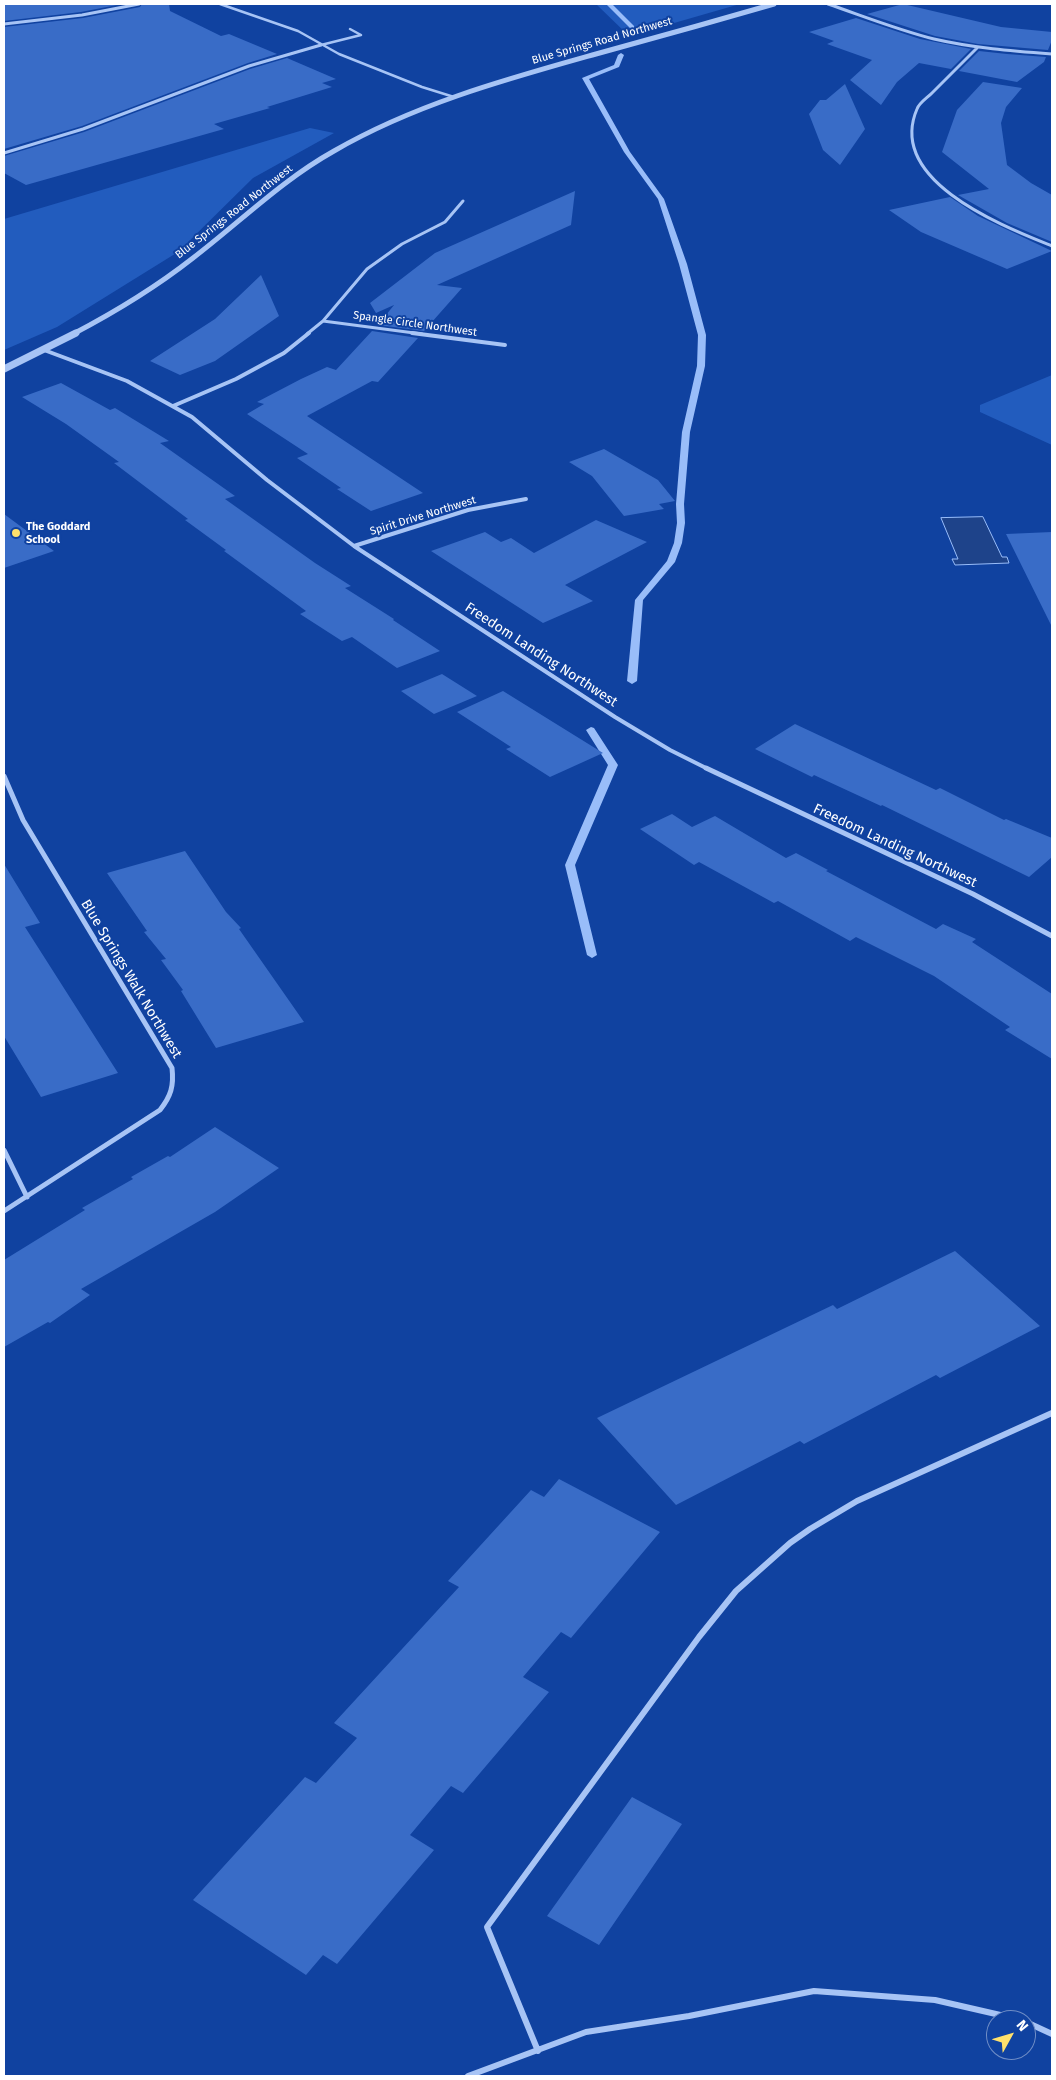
<!DOCTYPE html>
<html>
<head>
<meta charset="utf-8">
<style>
  body { margin:0 }
  #map { position:relative; width:1056px; height:2080px; overflow:hidden; background:#1042a0; font-family:"Fira Sans",sans-serif }
  canvas { display:block }
  .frame { position:absolute; inset:0; border:5px solid #fff; pointer-events:none }
  .north { position:absolute; left:986px; top:2010px; width:50px; height:50px; box-sizing:border-box; background:#1042a0; border:1px solid #708ec6; border-radius:50%; rotate:51deg; font-size:14px; font-weight:700; line-height:20px; text-align:center; color:#fff }
  .north::after { content:''; display:block; margin:auto; width:18px; height:22px; background:#ffe16c; clip-path:polygon(50% 0,100% 100%,50% 72%,0 100%) }
</style>
</head>
<body>
<div id="map">
<canvas width="1056" height="2080"></canvas>
<div class="frame"></div>
<div class="north">N</div>
</div>
<script>
const ctx = document.querySelector('canvas').getContext('2d');
ctx.lineJoin = 'round';
function fill(path, color) {
  ctx.fillStyle = color;
  ctx.fill(path, 'evenodd');
}
function strokePath(path, color, width, dash) {
  ctx.strokeStyle = color;
  ctx.lineWidth = width;
  ctx.lineCap = dash ? 'butt' : 'round';
  ctx.setLineDash(dash || []);
  ctx.stroke(path);
}
function drawText(font, color, halo, rows, align = 'center') {
  ctx.font = font + ' "Fira Sans",sans-serif';
  ctx.lineWidth = 4;
  ctx.setLineDash([]);
  ctx.textBaseline = 'middle';
  ctx.strokeStyle = halo;
  ctx.fillStyle = color;
  for (const [text, x, y, turn = 0] of rows) {
    ctx.save();
    ctx.translate(x, y);
    ctx.rotate((+turn || 0) * Math.PI / 180);
    ctx.textAlign = isNaN(turn) ? turn : align;
    if (halo) ctx.strokeText(text, 0, 0);
    ctx.fillText(text, 0, 0);
    ctx.restore();
  }
}
fill(new Path2D(`
  M596,4H740L629,36Z
  M310,128L334,133L253,178L178,252L57,327L4,350V219Z
  M1052,375V445L980,412V405Z`), '#225cbe');
const water = new Path2D(`
  M983,517L1002,557H1007L1009,563L955,565L952,559H958L941,518Z`);
fill(water, '#1e438a');
strokePath(water, '#99bdf9', 1);
fill(new Path2D(`
  M606,4H612L634,26V28H630Z
  M621,53L624,55L619,67L589,79L630,152L664,199L687,264L706,335L705,366L690,432L684,504L685,523L682,543L675,562L643,600L637,681L632,684L627,681L635,600L667,561L674,543L677,523L676,504L682,432L697,366L698,335L679,264L658,199L624,152L582,78L614,65L618,55Z
  M591,727L594,728L618,765L575,865L597,955L592,958L587,955L565,865L608,765L586,730Z`), '#99bdf9');
fill(new Path2D(`
  M4,4H122L81,12L4,21Z
  M142,4H169L170,11L221,36L229,34L277,54L248,63L82,126L4,149V27L83,18L140,7Z
  M903,4L1001,27L1052,32V40L1048,50L978,44L935,36L867,14Z
  M856,18L920,39L971,49L951,69L919,63L897,82L881,105L850,80L872,60L827,44L834,41L809,32Z
  M979,51L1007,54L1046,57L1044,62L1017,82L959,71Z
  M287,58L336,79L322,83L332,87L267,107L270,108L214,124L224,129L26,185L4,173V156L84,132L250,69Z
  M983,82L1022,88L1006,107L1001,123L1007,165L1031,183L1052,195V242L1007,223L958,195L989,189L942,152L957,110Z
  M845,84L865,129L840,165L823,150L809,114L820,100H826Z
  M575,191L571,225L437,285L462,288L424,331L378,325L394,305L376,313L370,303L435,253Z
  M950,197L978,216L1052,251L1007,269L921,232L889,210Z
  M261,275L279,316L215,361L180,375L150,361L215,319Z
  M372,331L418,338L378,382L372,381L307,416L423,493L371,511L337,489L341,488L297,458L308,454L247,414L264,404L257,402L301,379L327,367L336,370Z
  M61,383L110,410L115,408L169,441L160,443L235,496L225,499L315,563L351,586L345,588L394,619L393,620L440,651L397,668L352,637L342,641L300,614L306,611L224,551L226,550L185,520L188,519L114,463L119,462L66,424L22,397Z
  M604,449L658,480L675,501L659,504L664,509L624,516L592,476L569,462Z
  M4,514L54,551L4,568Z
  M596,520L647,542L565,585L593,601L543,623L431,551L485,532L501,542L511,538L534,553Z
  M1052,532V627L1006,534Z
  M442,674L477,696L434,714L401,691Z
  M503,691L603,753L550,777L506,749L511,747L457,712Z
  M795,724L936,790L940,788L1004,820L1006,819L1052,838V857L1029,877L882,805L881,806L814,775L812,777L755,749Z
  M672,814L692,827L715,816L786,858L796,853L828,870L826,871L936,929L943,924L976,939L972,942L1052,994V1059L1005,1030L1010,1027L934,976L856,937L850,941L778,901L774,903L699,862L694,865L640,829Z
  M185,851L226,912L241,928L239,929L304,1022L216,1048L181,991L183,990L161,960L166,959L144,932L147,931L107,873Z
  M4,864L40,923L25,927L118,1073L41,1097L4,1036Z
  M215,1127L279,1168L215,1212L81,1289L90,1295L50,1323L48,1322L4,1347V1260L85,1210L82,1208L133,1179L131,1177L168,1156L170,1157Z
  M955,1251L1040,1326L940,1378L936,1375L804,1444L800,1441L676,1505L597,1418L833,1305L837,1309Z
  M559,1479L660,1532L571,1638L561,1632L523,1677L549,1692L463,1793L451,1786L410,1835L434,1850L337,1964L323,1955L306,1975L193,1900L305,1777L316,1783L357,1738L334,1723L459,1587L448,1581L531,1490L544,1497Z
  M632,1797L682,1824L599,1945L547,1916Z`), '#396cc7');
strokePath(new Path2D(`
  M220,4L298,31L339,54L422,87L454,97
  M321,45L361,35L350,29`), '#a7c4f5', 2.5);
strokePath(new Path2D(`
  M828,4C863,16 898,30 934,39C973,48 1012,51 1052,54
  M4,24L82,15L139,4
  M978,47C963,62 947,78 932,93C927,98 919,103 917,109C886,181 1003,226 1052,246
  M4,153L83,129L249,66L321,45
  M323,321L422,334
  M307,334L323,321L367,269L402,244L445,222L463,201`), '#a7c4f5', 3);
strokePath(new Path2D(`
  M412,333L505,345
  M44,350L127,381L192,417L267,480L354,546L615,717L670,750L708,769
  M173,406L236,379L284,353L309,333
  M354,546L468,510L526,499`), '#a7c4f5', 4);
strokePath(new Path2D(`
  M706,768L973,894L1052,936
  M4,776L23,820L172,1068C174,1086 171,1096 160,1110L4,1211
  M4,1150L27,1197`), '#a7c4f5', 5);
strokePath(new Path2D(`
  M1026,2022L1052,2034
  M538,2051L487,1927L699,1637L736,1591L790,1543L810,1529L857,1501L1052,1413
  M468,2076L586,2032L689,2016L814,1991L935,2000L1022,2020`), '#a7c4f5', 6);
strokePath(new Path2D(`
  M73,334C115,312 156,287 193,258C240,222 282,180 334,151C415,104 507,79 596,54C655,38 715,21 774,4`), '#a7c4f5', 5);
strokePath(new Path2D(`
  M4,369L76,333`), '#a7c4f5', 7);
for (const [x, y, r, color] of [
  [16,533,5,"#ffe16c"]
]) {
  const dot = new Path2D();
  dot.arc(x, y, r, 0, 2 * Math.PI);
  ctx.fillStyle = color;
  ctx.fill(dot);
  strokePath(dot, '#1042a0', 2);
}
drawText('11px', '#fff', '#1042a0', [
  ["Blue Springs Road Northwest",602,41,-16],
  ["Blue Springs Road Northwest",234,212,-38],
  ["Spangle Circle Northwest",415,324,8],
  ["Spirit Drive Northwest",423,516,-17]
]);
drawText('bold 11px', '#fff', '#1042a0', [
  ["The Goddard",26,527],
  ["School",26,540]
], 'left');
drawText('14px', '#fff', '#1042a0', [
  ["Freedom Landing Northwest",541,655,33],
  ["Freedom Landing Northwest",895,846,25],
  ["Blue Springs Walk Northwest",131,979,59]
]);
</script>
</body>
</html>
